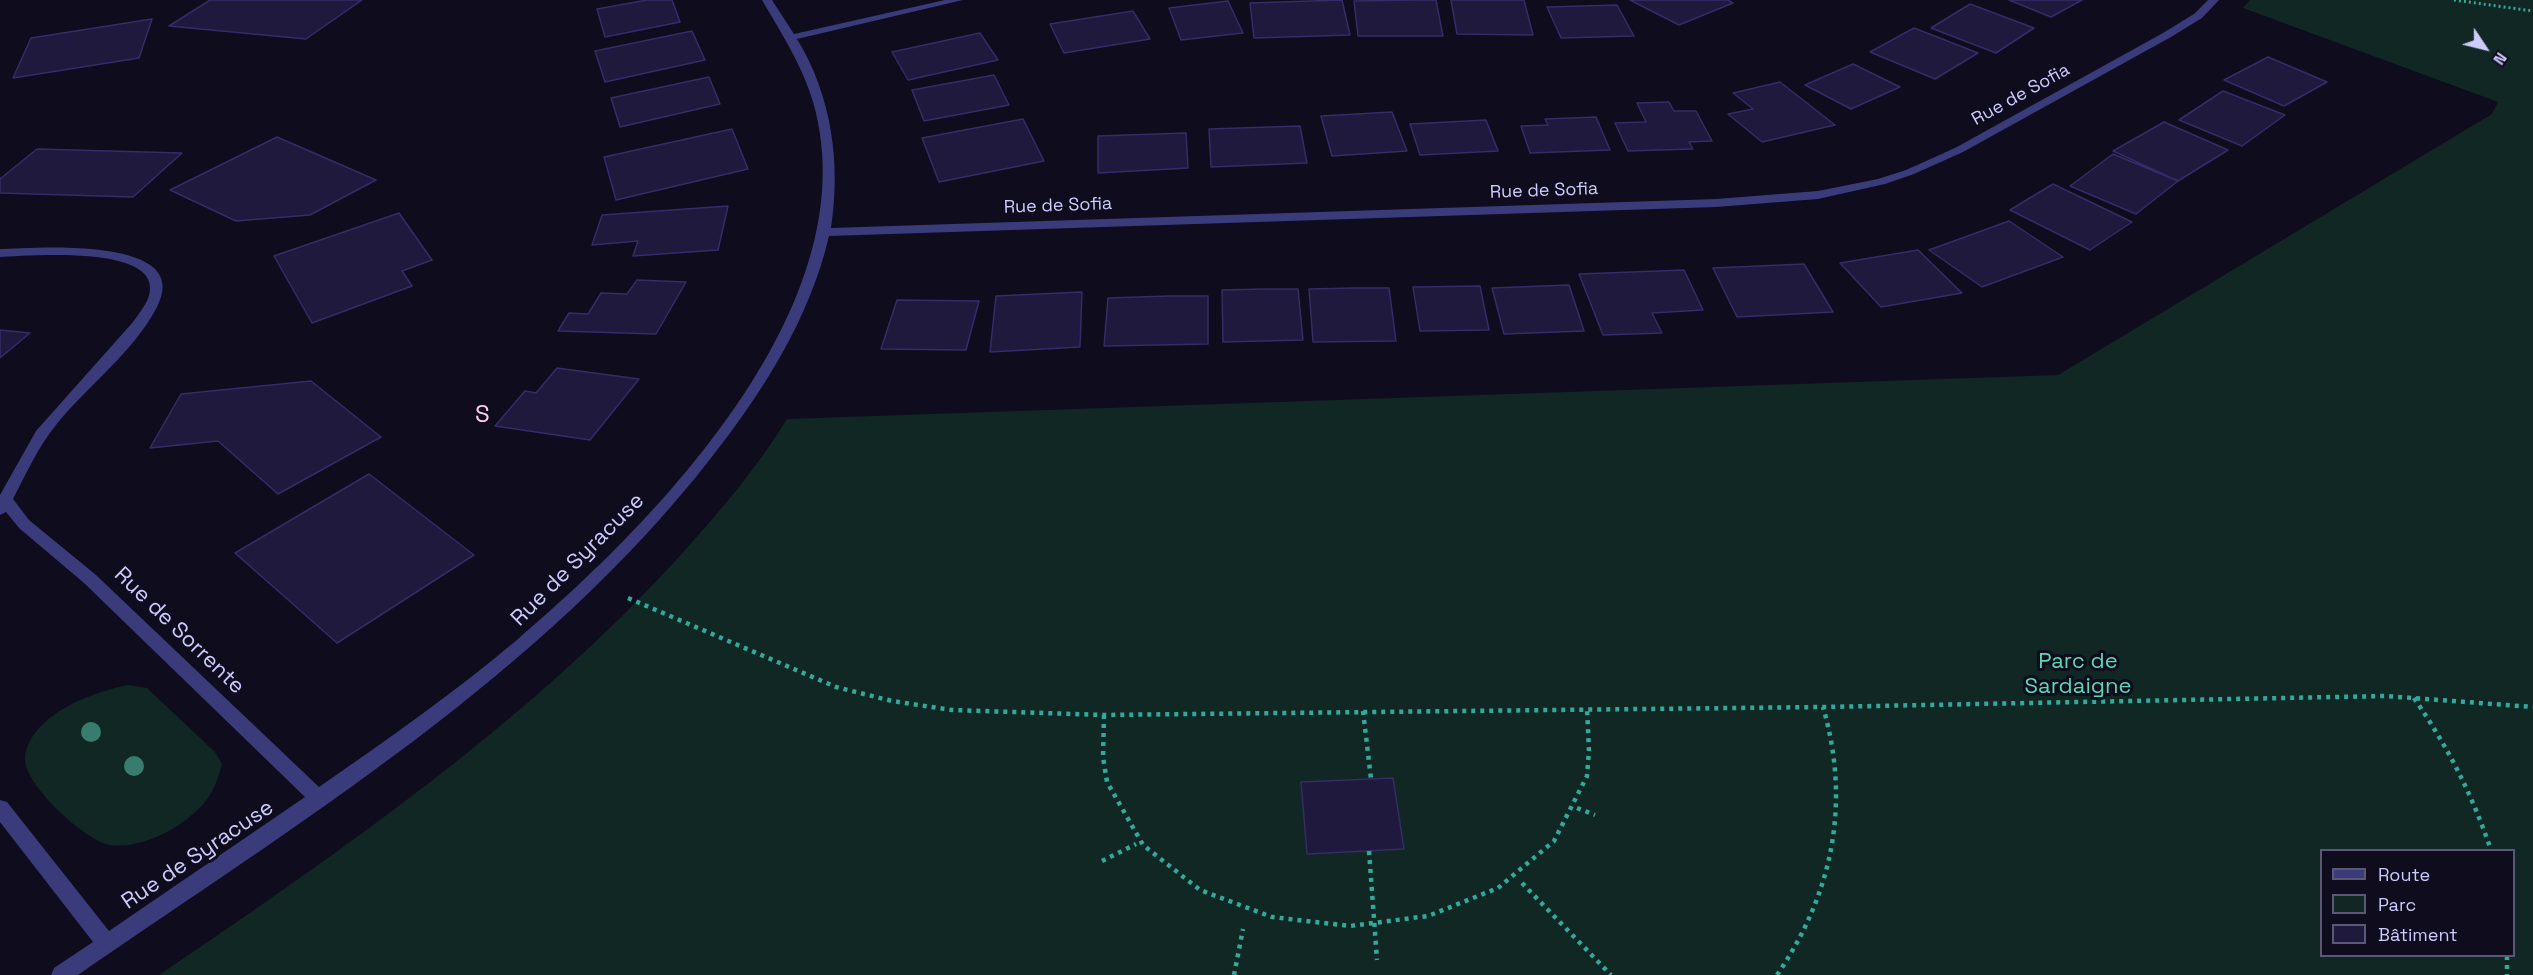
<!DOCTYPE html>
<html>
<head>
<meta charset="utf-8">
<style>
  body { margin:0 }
  #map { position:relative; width:2533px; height:975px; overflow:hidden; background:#0e0c1d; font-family:"Space Grotesk",sans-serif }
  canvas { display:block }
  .legend { position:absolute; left:2320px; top:849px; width:195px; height:108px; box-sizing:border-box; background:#0e0c1d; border:2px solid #5a5877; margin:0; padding:8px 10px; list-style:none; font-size:18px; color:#cdcbfd }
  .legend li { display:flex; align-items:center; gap:12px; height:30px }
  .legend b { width:30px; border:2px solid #5a5877 }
  .north { position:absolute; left:2455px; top:18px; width:60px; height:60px; -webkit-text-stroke:4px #0e0c1d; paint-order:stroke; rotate:125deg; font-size:16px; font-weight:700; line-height:24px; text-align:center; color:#cdcbfd }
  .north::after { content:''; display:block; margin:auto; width:21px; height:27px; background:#cdcbfd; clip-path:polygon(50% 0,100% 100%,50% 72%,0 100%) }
</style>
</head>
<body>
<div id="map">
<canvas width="2533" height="975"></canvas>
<ul class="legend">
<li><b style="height:8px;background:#393b7a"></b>Route</li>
<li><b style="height:16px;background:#102724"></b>Parc</li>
<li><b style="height:16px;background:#1e193d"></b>Bâtiment</li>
</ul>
<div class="north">N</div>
</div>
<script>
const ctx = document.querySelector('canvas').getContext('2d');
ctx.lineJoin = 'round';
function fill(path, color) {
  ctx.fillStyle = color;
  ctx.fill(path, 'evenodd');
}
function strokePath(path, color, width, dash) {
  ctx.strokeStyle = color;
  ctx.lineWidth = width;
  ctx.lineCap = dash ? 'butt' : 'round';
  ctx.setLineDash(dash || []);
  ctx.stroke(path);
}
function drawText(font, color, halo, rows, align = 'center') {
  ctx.font = font + ' "Space Grotesk",sans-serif';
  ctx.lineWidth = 6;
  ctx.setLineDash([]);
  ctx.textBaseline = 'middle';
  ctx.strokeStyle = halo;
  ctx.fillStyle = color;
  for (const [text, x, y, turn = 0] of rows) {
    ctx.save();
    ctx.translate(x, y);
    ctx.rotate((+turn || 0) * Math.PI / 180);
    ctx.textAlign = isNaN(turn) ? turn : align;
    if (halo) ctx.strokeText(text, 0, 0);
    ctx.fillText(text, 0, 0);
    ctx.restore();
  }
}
fill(new Path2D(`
  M2250,0H2533V975H159C342,851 528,722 678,558C717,514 756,470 787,419L2058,375L2492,114L2498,102L2243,8ZM2322,850H2514V956H2322Z
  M128,685L147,688L215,752L222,764C214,795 205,806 179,825C159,838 129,850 106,844C82,837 22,783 25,757C31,714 93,692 128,685Z`), '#102724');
const building = new Path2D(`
  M210,0H362L306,39L169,26Z
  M647,0H672L680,22L605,37L597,9Z
  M1342,0L1350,35L1254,38L1250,3Z
  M1414,0H1436L1443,36H1358L1354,1Z
  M1451,0H1524L1533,35L1457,34Z
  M1630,0H1728L1733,3L1679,25Z
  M2009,0H2082L2051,17Z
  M1228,1L1243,33L1181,40L1169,8Z
  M1970,4L2034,28L1996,53L1931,28Z
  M1617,5L1634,36L1561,38L1547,7Z
  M1133,11L1150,39L1064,53L1050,24Z
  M152,19L139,58L13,78L31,38Z
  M1914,28L1978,53L1935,79L1870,52Z
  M692,31L705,60L605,82L595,51Z
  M980,33L998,60L908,80L892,52Z
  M2268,57L2327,82L2284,106L2224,80Z
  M1853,64L1900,87L1851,109L1805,85Z
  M994,75L1009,105L924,121L912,90Z
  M709,77L720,104L620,127L611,98Z
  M1780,82L1835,125L1762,142L1728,114L1753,109L1733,93Z
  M2223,91L2285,115L2242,146L2179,120Z
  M1669,102L1674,111H1696L1712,141L1689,142L1693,149L1628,151L1615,123L1646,122L1637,103Z
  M1392,112L1407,151L1332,156L1321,116Z
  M1596,117L1610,150L1530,153L1521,126L1548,125L1545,119Z
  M1023,119L1044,161L939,182L922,138Z
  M1486,120L1498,151L1420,155L1410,124Z
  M2164,122L2228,150L2178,181L2113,151Z
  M1300,126L1307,163L1211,167L1209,129Z
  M732,129L748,169L616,200L604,157Z
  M1186,133L1188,168L1098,173V136Z
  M277,137L376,180L310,215L236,221L170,190Z
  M37,149L182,153L133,197L0,193V179Z
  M2113,154L2178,181L2136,214L2070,186Z
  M2053,184L2132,222L2090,250L2010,210Z
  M728,206L718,250L633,256L638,241L592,245L602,215Z
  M399,213L432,260L402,271L412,286L312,323L274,256Z
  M2009,221L2063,257L1982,287L1929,250Z
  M1918,250L1962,293L1881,307L1840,263Z
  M1804,264L1833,312L1737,317L1713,268Z
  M1684,270L1703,310L1652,313L1662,333L1603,335L1579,274Z
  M637,280L686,282L656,334L558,331L569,313L588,314L601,293L627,294Z
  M1569,285L1584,331L1504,334L1492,288Z
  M1480,286L1489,330L1420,331L1413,287Z
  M1353,288H1389L1396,341L1313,342L1309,289Z
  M1265,289H1298L1303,340L1223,342L1222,290Z
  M1082,292L1080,347L990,352L996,296Z
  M1168,296H1208V344L1104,346L1108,298Z
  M897,300L979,301L966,350L881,349Z
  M0,330L30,333L0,358Z
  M557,368L639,379L590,440L495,426L525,391L536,393Z
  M311,381L381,437L278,494L218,441L150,448L181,394Z
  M369,474L474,555L337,643L235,553Z
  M1393,778L1404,849L1307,854L1301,782Z`);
fill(building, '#1e193d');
strokePath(building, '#352c68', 1.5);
strokePath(new Path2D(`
  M2454,0L2533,11`), '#32a99b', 3, [2, 3]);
strokePath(new Path2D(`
  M628,598L836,687L892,701L952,710L1104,715L1823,707L2386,696L2533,707
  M2414,698C2449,749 2471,792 2491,850
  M1363,711L1371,779
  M1104,715L1103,757L1107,782L1143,845L1200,890L1272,917L1350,926L1428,916L1498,888L1554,841L1587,776L1589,751L1587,708
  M1577,808L1595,815
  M1369,851L1377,960
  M1102,861L1136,844
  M1522,883L1611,975
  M2507,956V975
  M1234,975L1243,929
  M1777,975C1833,893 1851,803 1823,707`), '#32a99b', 4.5, [4, 5]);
fill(new Path2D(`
  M762,0H772L794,34L945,0H963L797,39C832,96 841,164 831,228L1716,199L1818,191L1878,179L1906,170L1955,148L2163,33L2194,14L2208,0H2219L2202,18L2171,37L1963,152L1914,174L1885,184L1818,199L1716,207L829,236C810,318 763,392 711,458C542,675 301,821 78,975H51L54,968L93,942L0,822V800L7,802L109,931L305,797L84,583L19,528L6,512L0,515V495L36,431L133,322C140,312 150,300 150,289C152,245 27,256 0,257V249C34,248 195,235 157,307C133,353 88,385 56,425C38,447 26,474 13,499L29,520L96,575L319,787C387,740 455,692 518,639C650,527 843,329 821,142C815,85 790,48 762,0Z`), '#393b7a');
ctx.fillStyle = '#387c6e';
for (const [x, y] of [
  [91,732],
  [134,766]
]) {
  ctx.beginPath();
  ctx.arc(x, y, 10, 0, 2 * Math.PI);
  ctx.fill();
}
drawText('18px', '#cdcbfd', '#0e0c1d', [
  ["Rue de Sofia",2021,95,-29],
  ["Rue de Sofia",1544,191,-2],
  ["Rue de Sofia",1058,206,-2]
]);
drawText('22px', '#cdcbfd', '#0e0c1d', [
  ["Rue de Syracuse",578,560,-45],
  ["Rue de Sorrente",179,631,44],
  ["Rue de Syracuse",198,855,-34]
]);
drawText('22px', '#5bd8b1', '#0e0c1d', [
  ["Parc de",2078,662],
  ["Sardaigne",2078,687]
]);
ctx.letterSpacing = '1.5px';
drawText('24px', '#fdcdee', '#0e0c1d', [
  ["S",483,415]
]);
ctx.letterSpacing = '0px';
</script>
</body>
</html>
